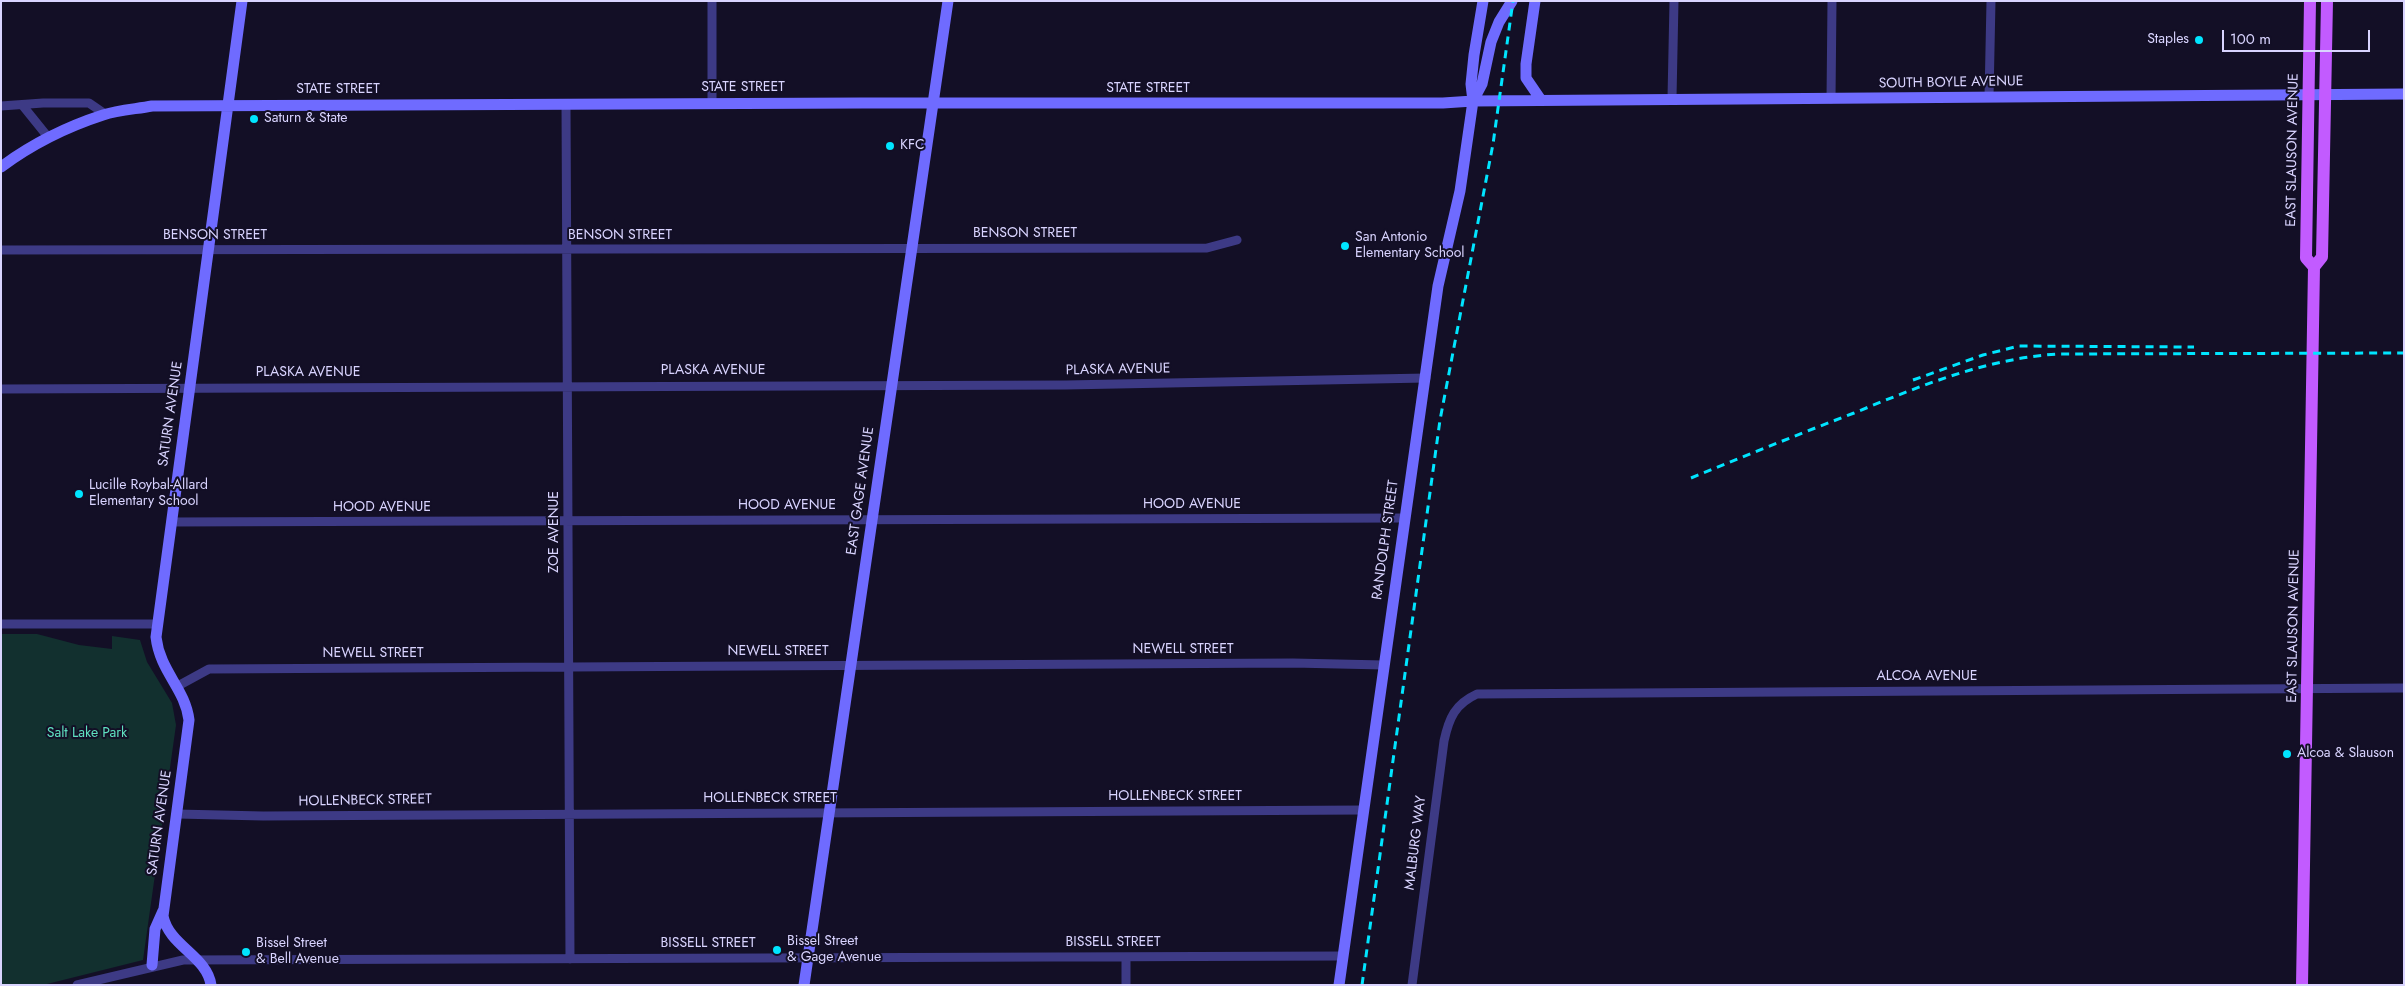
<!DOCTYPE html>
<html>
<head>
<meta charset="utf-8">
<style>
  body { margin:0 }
  #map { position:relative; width:2405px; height:986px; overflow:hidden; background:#130f26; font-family:Jost,sans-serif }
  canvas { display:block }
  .frame { position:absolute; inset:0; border:2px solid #d9d4ff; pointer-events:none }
  .scale { position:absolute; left:2222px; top:30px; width:148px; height:22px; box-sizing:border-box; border:2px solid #d9d4ff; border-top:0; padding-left:6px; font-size:15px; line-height:18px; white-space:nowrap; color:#d9d4ff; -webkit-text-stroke:4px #130f26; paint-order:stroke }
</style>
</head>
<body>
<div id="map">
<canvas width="2405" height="986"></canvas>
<div class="frame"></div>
<div class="scale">100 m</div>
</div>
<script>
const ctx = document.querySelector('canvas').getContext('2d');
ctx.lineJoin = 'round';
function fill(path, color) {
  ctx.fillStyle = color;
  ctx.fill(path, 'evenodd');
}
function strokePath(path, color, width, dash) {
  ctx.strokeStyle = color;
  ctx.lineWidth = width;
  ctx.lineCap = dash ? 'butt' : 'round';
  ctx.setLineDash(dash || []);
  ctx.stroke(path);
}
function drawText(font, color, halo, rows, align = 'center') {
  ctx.font = font + ' Jost,sans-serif';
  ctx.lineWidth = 4;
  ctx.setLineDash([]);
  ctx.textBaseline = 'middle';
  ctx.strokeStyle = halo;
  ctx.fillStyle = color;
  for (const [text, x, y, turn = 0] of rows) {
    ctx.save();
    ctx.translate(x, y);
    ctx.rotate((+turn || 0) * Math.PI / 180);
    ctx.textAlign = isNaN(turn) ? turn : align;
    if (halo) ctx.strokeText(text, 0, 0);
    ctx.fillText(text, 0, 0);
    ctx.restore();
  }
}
fill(new Path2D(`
  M1,634H37L79,645L112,649V636L140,640L147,662L172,703L176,725L143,960L43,985H1Z`), '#12302f');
strokePath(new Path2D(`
  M1989,97L1991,1
  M1672,98L1674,1
  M1831,99L1832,1
  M566,104L570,959
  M712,104V1
  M1,106L43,103H89L105,114
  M23,106L48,137
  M1,250L1207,248L1237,240
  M1,389L1066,385L1426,378
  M171,522L1404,518
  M1,624H157
  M176,687L209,669L1293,663L1384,665
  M177,814L263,816L1364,810
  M1126,957V985
  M77,985L183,960L1343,956
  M1412,985L1444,741C1449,718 1455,704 1477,694L2404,688`), '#3d3a85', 9);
strokePath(new Path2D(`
  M1535,1L1526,64V78L1541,100
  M1473,101L1482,84L1491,42L1499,22L1512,1
  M1,167C32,144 66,127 103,115C118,110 136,109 152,106L862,103H1443L1473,101C1783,98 2093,95 2404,94
  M152,965L155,929L163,911
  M211,985C207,956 169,946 163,916L189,720C185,688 160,672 156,637L242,1
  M804,985L948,1
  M1339,985L1438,286L1460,191L1473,101L1471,84L1474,55L1483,1`), '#6f6bff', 11);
strokePath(new Path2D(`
  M2310,1L2306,258L2314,267
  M2302,985L2314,267L2322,257L2327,1`), '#c25bff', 12);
strokePath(new Path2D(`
  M1913,380L1983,355L2019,346L2194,347
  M1691,478C1745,456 1799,434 1854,413C1920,386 1985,359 2057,354L2404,353
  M1362,985L1440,420L1493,144L1513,1`), '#00e5ff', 3, [8, 6]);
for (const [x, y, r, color] of [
  [2199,40,5,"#00e5ff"],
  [254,119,5,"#00e5ff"],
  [890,146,5,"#00e5ff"],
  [1345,246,5,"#00e5ff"],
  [79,494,5,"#00e5ff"],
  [2287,754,5,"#00e5ff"],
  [777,950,5,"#00e5ff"],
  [246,952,5,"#00e5ff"]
]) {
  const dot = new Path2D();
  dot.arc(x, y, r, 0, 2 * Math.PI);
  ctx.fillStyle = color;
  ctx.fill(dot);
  strokePath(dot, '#130f26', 2);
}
drawText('14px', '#d9d4ff', '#130f26', [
  ["Staples",2189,40,"right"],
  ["Saturn & State",264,119],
  ["KFC",900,146],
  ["San Antonio",1355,238],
  ["Elementary School",1355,254],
  ["Lucille Roybal-Allard",89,486],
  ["Elementary School",89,502],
  ["Alcoa & Slauson",2297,754],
  ["Bissel Street",787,942],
  ["& Gage Avenue",787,958],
  ["Bissel Street",256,944],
  ["& Bell Avenue",256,960]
], 'left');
drawText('14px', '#d9d4ff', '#130f26', [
  ["SOUTH BOYLE AVENUE",1951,83,-1],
  ["STATE STREET",743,88],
  ["STATE STREET",1148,89],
  ["STATE STREET",338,90],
  ["EAST SLAUSON AVENUE",2293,150,-89],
  ["BENSON STREET",1025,234],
  ["BENSON STREET",215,236],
  ["BENSON STREET",620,236],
  ["PLASKA AVENUE",1118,370,-1],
  ["PLASKA AVENUE",713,371],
  ["PLASKA AVENUE",308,373],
  ["SATURN AVENUE",171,414,-82],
  ["EAST GAGE AVENUE",861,491,-82],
  ["HOOD AVENUE",1192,505],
  ["HOOD AVENUE",787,506],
  ["HOOD AVENUE",382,508],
  ["ZOE AVENUE",555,532,-90],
  ["RANDOLPH STREET",1386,540,-82],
  ["EAST SLAUSON AVENUE",2294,626,-89],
  ["NEWELL STREET",1183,650],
  ["NEWELL STREET",778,652],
  ["NEWELL STREET",373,654],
  ["ALCOA AVENUE",1927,677],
  ["HOLLENBECK STREET",1175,797],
  ["HOLLENBECK STREET",770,799],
  ["HOLLENBECK STREET",365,801,-1],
  ["SATURN AVENUE",160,823,-82],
  ["MALBURG WAY",1416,843,-83],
  ["BISSELL STREET",1113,943],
  ["BISSELL STREET",708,944]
]);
drawText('14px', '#5fe0c0', '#130f26', [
  ["Salt Lake Park",87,734]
]);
</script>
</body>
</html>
